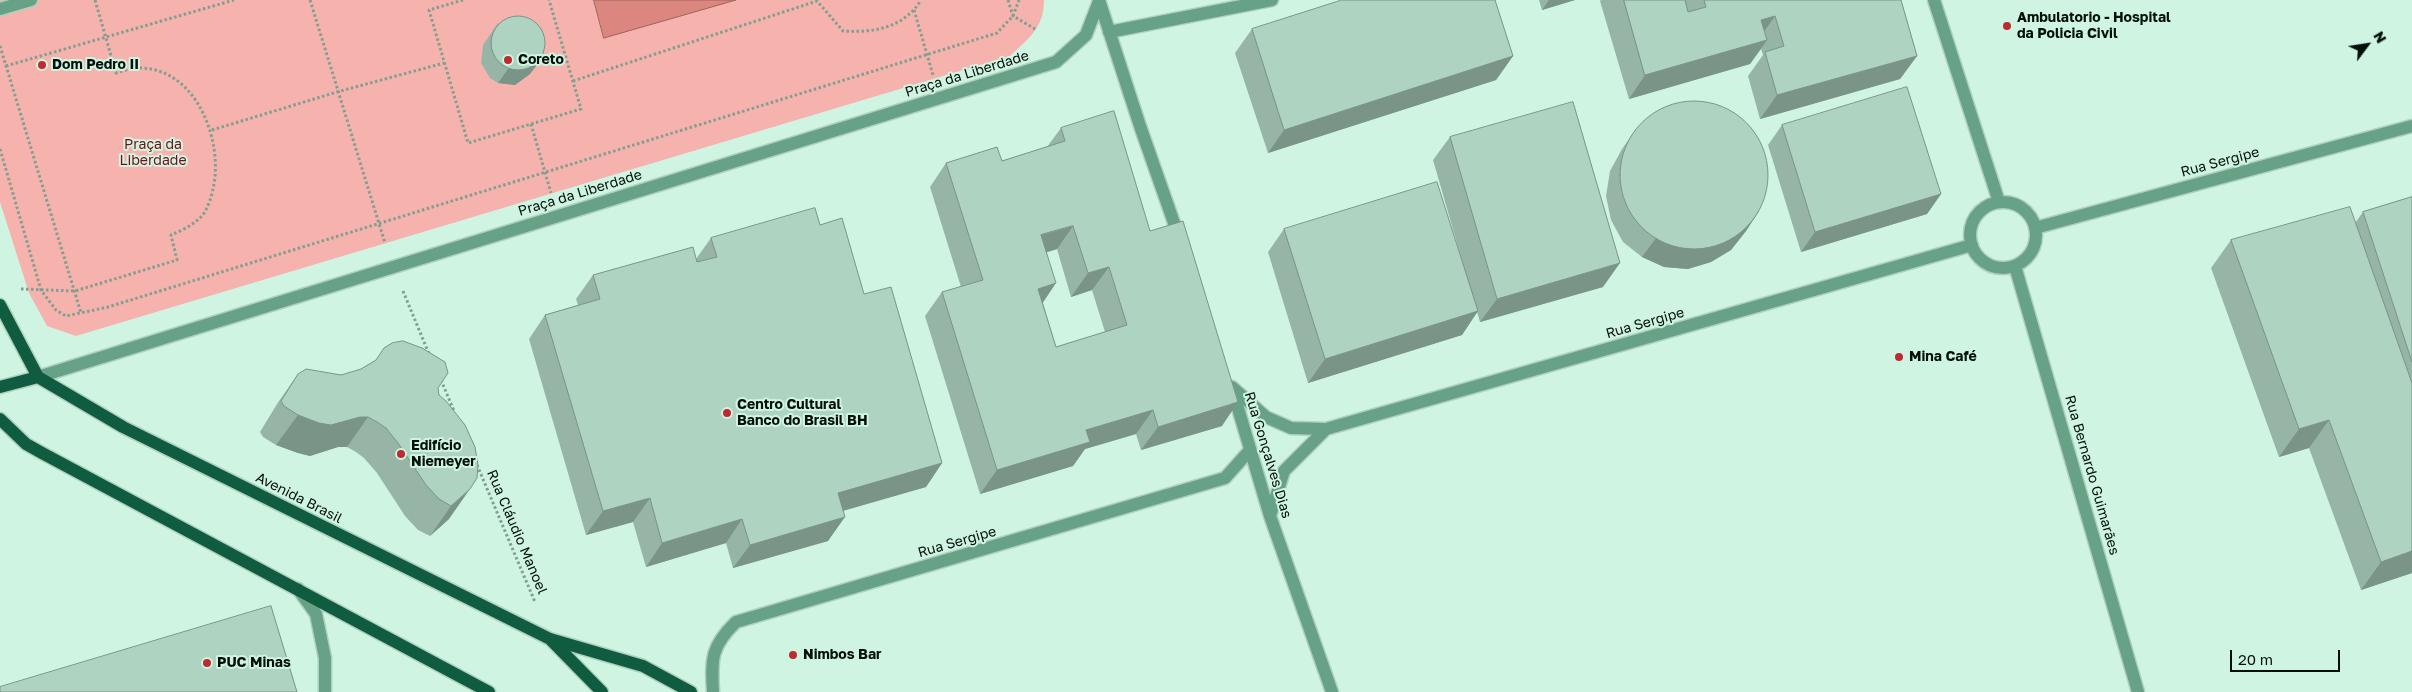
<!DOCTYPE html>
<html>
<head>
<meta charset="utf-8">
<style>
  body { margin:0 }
  #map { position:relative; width:2412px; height:692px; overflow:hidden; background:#cff5e2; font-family:"Golos Text",sans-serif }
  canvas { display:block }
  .north { position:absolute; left:2342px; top:20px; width:50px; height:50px; -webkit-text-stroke:4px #cff5e2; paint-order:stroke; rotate:59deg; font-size:14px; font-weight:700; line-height:20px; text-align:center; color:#04100a }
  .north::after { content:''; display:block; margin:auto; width:18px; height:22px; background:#04100a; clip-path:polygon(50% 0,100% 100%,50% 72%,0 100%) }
  .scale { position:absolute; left:2230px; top:650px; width:110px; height:22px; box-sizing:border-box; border:2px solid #04100a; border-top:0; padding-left:6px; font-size:15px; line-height:18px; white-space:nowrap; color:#04100a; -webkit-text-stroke:4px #cff5e2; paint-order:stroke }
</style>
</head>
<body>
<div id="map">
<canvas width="2412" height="692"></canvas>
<div class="north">N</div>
<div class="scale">20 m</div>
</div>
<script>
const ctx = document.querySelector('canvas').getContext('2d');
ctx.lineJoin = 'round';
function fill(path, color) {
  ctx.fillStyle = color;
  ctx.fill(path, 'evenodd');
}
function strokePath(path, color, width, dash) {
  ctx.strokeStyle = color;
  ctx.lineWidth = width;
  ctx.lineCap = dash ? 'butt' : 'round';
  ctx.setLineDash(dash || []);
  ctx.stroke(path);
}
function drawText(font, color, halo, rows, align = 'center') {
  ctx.font = font + ' "Golos Text",sans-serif';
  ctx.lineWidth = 4;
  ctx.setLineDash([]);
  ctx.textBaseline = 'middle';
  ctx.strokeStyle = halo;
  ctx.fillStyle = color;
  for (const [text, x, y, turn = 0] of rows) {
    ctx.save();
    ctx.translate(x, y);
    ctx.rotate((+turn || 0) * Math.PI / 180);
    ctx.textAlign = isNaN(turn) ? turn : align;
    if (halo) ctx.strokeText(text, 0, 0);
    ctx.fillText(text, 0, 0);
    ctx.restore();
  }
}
fill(new Path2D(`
  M0,0H1044C1044,28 1029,38 1010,56L76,336L47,326L29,293L0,202Z`), '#f6b3ae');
const water = new Path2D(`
  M594,0H736L604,38Z`);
fill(water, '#dc8680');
strokePath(water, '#9b635d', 1);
const minor = new Path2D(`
  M1099,0L1140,126L1180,240
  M1934,0L1999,202
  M0,9L31,0
  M1109,32L1272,0
  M1970 235a33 33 0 1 1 66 0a33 33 0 1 1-66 0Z
  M2035,228L2412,126
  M2015,266L2138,692
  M38,377L1056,62L1086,35L1099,1
  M1232,387L1266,417L1291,428L1326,429L1972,245
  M1232,388L1270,516L1332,692
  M1270,516L1284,471L1326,429
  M298,589L316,614L325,658V692
  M713,692C711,659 711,646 736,622L1225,478L1250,450`);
const major = new Path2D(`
  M0,305L38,377
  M38,377L123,427L550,639L643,666L691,692
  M0,387L38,377
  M0,419L26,444L42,453L489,692
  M550,639L602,692`);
strokePath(minor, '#afd0bf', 15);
strokePath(major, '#afd0bf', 15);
strokePath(new Path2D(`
  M310,0L385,243
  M463,0L429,10L468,143L581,109L549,0
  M1008,0L1013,16L1037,30
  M914,10L933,75
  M0,46L81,313
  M6,66L234,0
  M573,81L817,1L843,31C873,33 904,28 921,0
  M531,124L551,193
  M212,130L337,92L444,63
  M0,149L41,290L56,310L66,316L108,307L997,33L1013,16L1019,0
  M21,289L75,291L177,260L171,235C181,231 193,225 201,217C207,211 211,198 213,189C224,142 197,67 138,68C131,68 123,71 116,73L95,0
  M403,291L429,354
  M441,380L454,411
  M477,465L535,602`), '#829e90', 3, [2.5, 2.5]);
strokePath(minor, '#67a287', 12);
strokePath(major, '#0f5c41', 12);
fill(new Path2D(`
  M1539,0H1575L1542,10Z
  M1601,0H1901L1917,56L1900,79L1760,119L1748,76L1763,55L1761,49L1750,64L1629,99L1600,1Z
  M498,23L530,74L515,85L498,83L490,78L481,63L483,45Z
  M1252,29L1513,56L1496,80L1268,153L1235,53Z
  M1782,125L1941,194L1927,214L1801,252L1768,145Z
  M1061,128L1150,231L1222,426L1141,450L1136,434L1085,449L1073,466L980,494L925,316L942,292L961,287L930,187L946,163L1002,161L1047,147ZM1057,249L1071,297L1092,290L1105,332L1056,347L1043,303L1047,252Z
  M1636,129L1759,211L1746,231L1731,250L1711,262L1688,269L1664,267L1642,257L1623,242L1611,220L1606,196L1610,171L1622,149Z
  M1450,137L1603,287L1480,322L1477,312L1462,335L1308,383L1268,252L1284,229L1463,264L1433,160Z
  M2412,197V573L2361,590L2309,448L2279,457L2211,268L2231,240L2355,223L2363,212Z
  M820,225L864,294L942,463L926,487L843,511L828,541L733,568L726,543L646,567L633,522L586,535L529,339L545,315L578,305L576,299L593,275L696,259L711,238Z
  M376,360L438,388L439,395L465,425L449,519L430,536L418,530L405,516L377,473L364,458L356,452L347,447H338L310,456L298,453L276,445L263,437L260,432L277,404L298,374L341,375L361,369Z`), '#96b5a6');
fill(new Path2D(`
  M1549,0H1575L1542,10Z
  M1775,16L1758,40L1761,20Z
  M1767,40L1750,64L1629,99L1645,75Z
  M1513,56L1496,80L1268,153L1284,130Z
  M1917,56L1900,79L1760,119L1777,95Z
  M541,60L530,74L515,85L498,83L508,69Z
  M1941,194L1927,214L1801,252L1815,232Z
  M1759,211L1746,231L1731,250L1711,262L1688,269L1664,267L1642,257L1656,238Z
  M1073,226L1057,249L1025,259L1041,235Z
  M1620,263L1603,287L1480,322L1497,299Z
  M1109,267L1092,290L1071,297L1088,273Z
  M1056,283L1040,307L1038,289Z
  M1478,311L1462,335L1308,383L1325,359Z
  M1238,402L1222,426L1141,450L1158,427Z
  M1153,410L1136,434L1085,449L1073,466L980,494L997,470L1086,430Z
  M298,415L360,417H368L347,447H338L310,456L298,453L276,445Z
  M2329,420L2309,448L2279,457L2299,429Z
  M942,463L926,487L821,517L838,493Z
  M470,489L449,519L430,536L451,506Z
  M650,498L633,522L586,535L603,511Z
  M845,517L828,541L733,568L750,545Z
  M742,519L726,543L646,567L662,543Z
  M2412,551V573L2361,590L2381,562Z`), '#7a9487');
const building = new Path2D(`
  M1342,0H1495L1513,56L1284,130L1252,29Z
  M1624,0H1685L1688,12L1706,7L1704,0H1901L1917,56L1777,95L1765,52L1784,46L1775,16L1761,20L1767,40L1645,75Z
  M491 43a27 27 0 1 1 54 0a27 27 0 1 1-54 0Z
  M1907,87L1941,194L1815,232L1782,125Z
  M1620 175a74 74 0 1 1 148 0a74 74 0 1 1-148 0Z
  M1573,102L1620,263L1497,299L1450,137Z
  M1114,111L1150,231L1183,221L1238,402L1158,427L1153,410L1086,430L1090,442L997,470L942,292L983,280L946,163L997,147L1002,161L1065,141L1061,128ZM1073,226L1088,273L1109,267L1127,325L1056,347L1038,289L1056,283L1041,235Z
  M1437,182L1478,311L1325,359L1284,229Z
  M2412,197V362L2363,212Z
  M2350,207L2412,383V551L2381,562L2329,420L2299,429L2231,240Z
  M815,208L820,225L842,218L864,294L891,287L942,463L838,493L845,517L750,545L742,519L662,543L650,498L603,511L545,315L600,299L593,275L693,247L697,262L717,257L711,238Z
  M403,341L422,348L445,362L448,373L438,388L439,395L446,401L465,425L475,447L478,465L477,478L470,489L451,506L439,499L426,485L398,443L386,428L377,422L368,417H360L331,425L319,423L298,415L284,406L281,401L298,374L306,369L341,375L361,369L376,360L384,348L392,343Z
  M271,606L297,692H0V687Z`);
fill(building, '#aed3c1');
strokePath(building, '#7a9487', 1);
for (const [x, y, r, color] of [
  [2007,26,5,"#bb2b30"],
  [508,60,5,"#bb2b30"],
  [42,65,5,"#bb2b30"],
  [1899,357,5,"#bb2b30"],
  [727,413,5,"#bb2b30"],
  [401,454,5,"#bb2b30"],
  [793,655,5,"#bb2b30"],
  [207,663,5,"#bb2b30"]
]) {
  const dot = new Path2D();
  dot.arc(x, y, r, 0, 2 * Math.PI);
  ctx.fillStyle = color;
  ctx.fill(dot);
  strokePath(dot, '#cff5e2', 2);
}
drawText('bold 14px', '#04100a', '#cff5e2', [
  ["Ambulatorio - Hospital",2017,18],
  ["da Policia Civil",2017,34],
  ["Coreto",518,60],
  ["Dom Pedro II",52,65],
  ["Mina Café",1909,357],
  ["Centro Cultural",737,405],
  ["Banco do Brasil BH",737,421],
  ["Edifício",411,446],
  ["Niemeyer",411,462],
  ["Nimbos Bar",803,655],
  ["PUC Minas",217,663]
], 'left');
drawText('14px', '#04100a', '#cff5e2', [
  ["Praça da Liberdade",967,74,-17],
  ["Rua Sergipe",2220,162,-15],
  ["Praça da Liberdade",580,193,-17],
  ["Rua Sergipe",1645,323,-16],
  ["Rua Gonçalves Dias",1268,455,73],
  ["Rua Bernardo Guimarães",2092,475,74],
  ["Avenida Brasil",299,498,27],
  ["Rua Cláudio Manoel",517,532,67],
  ["Rua Sergipe",957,542,-16]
]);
drawText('14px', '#750d15', '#cff5e2', [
  ["Praça da",153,145],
  ["Liberdade",153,161]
]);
</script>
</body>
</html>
